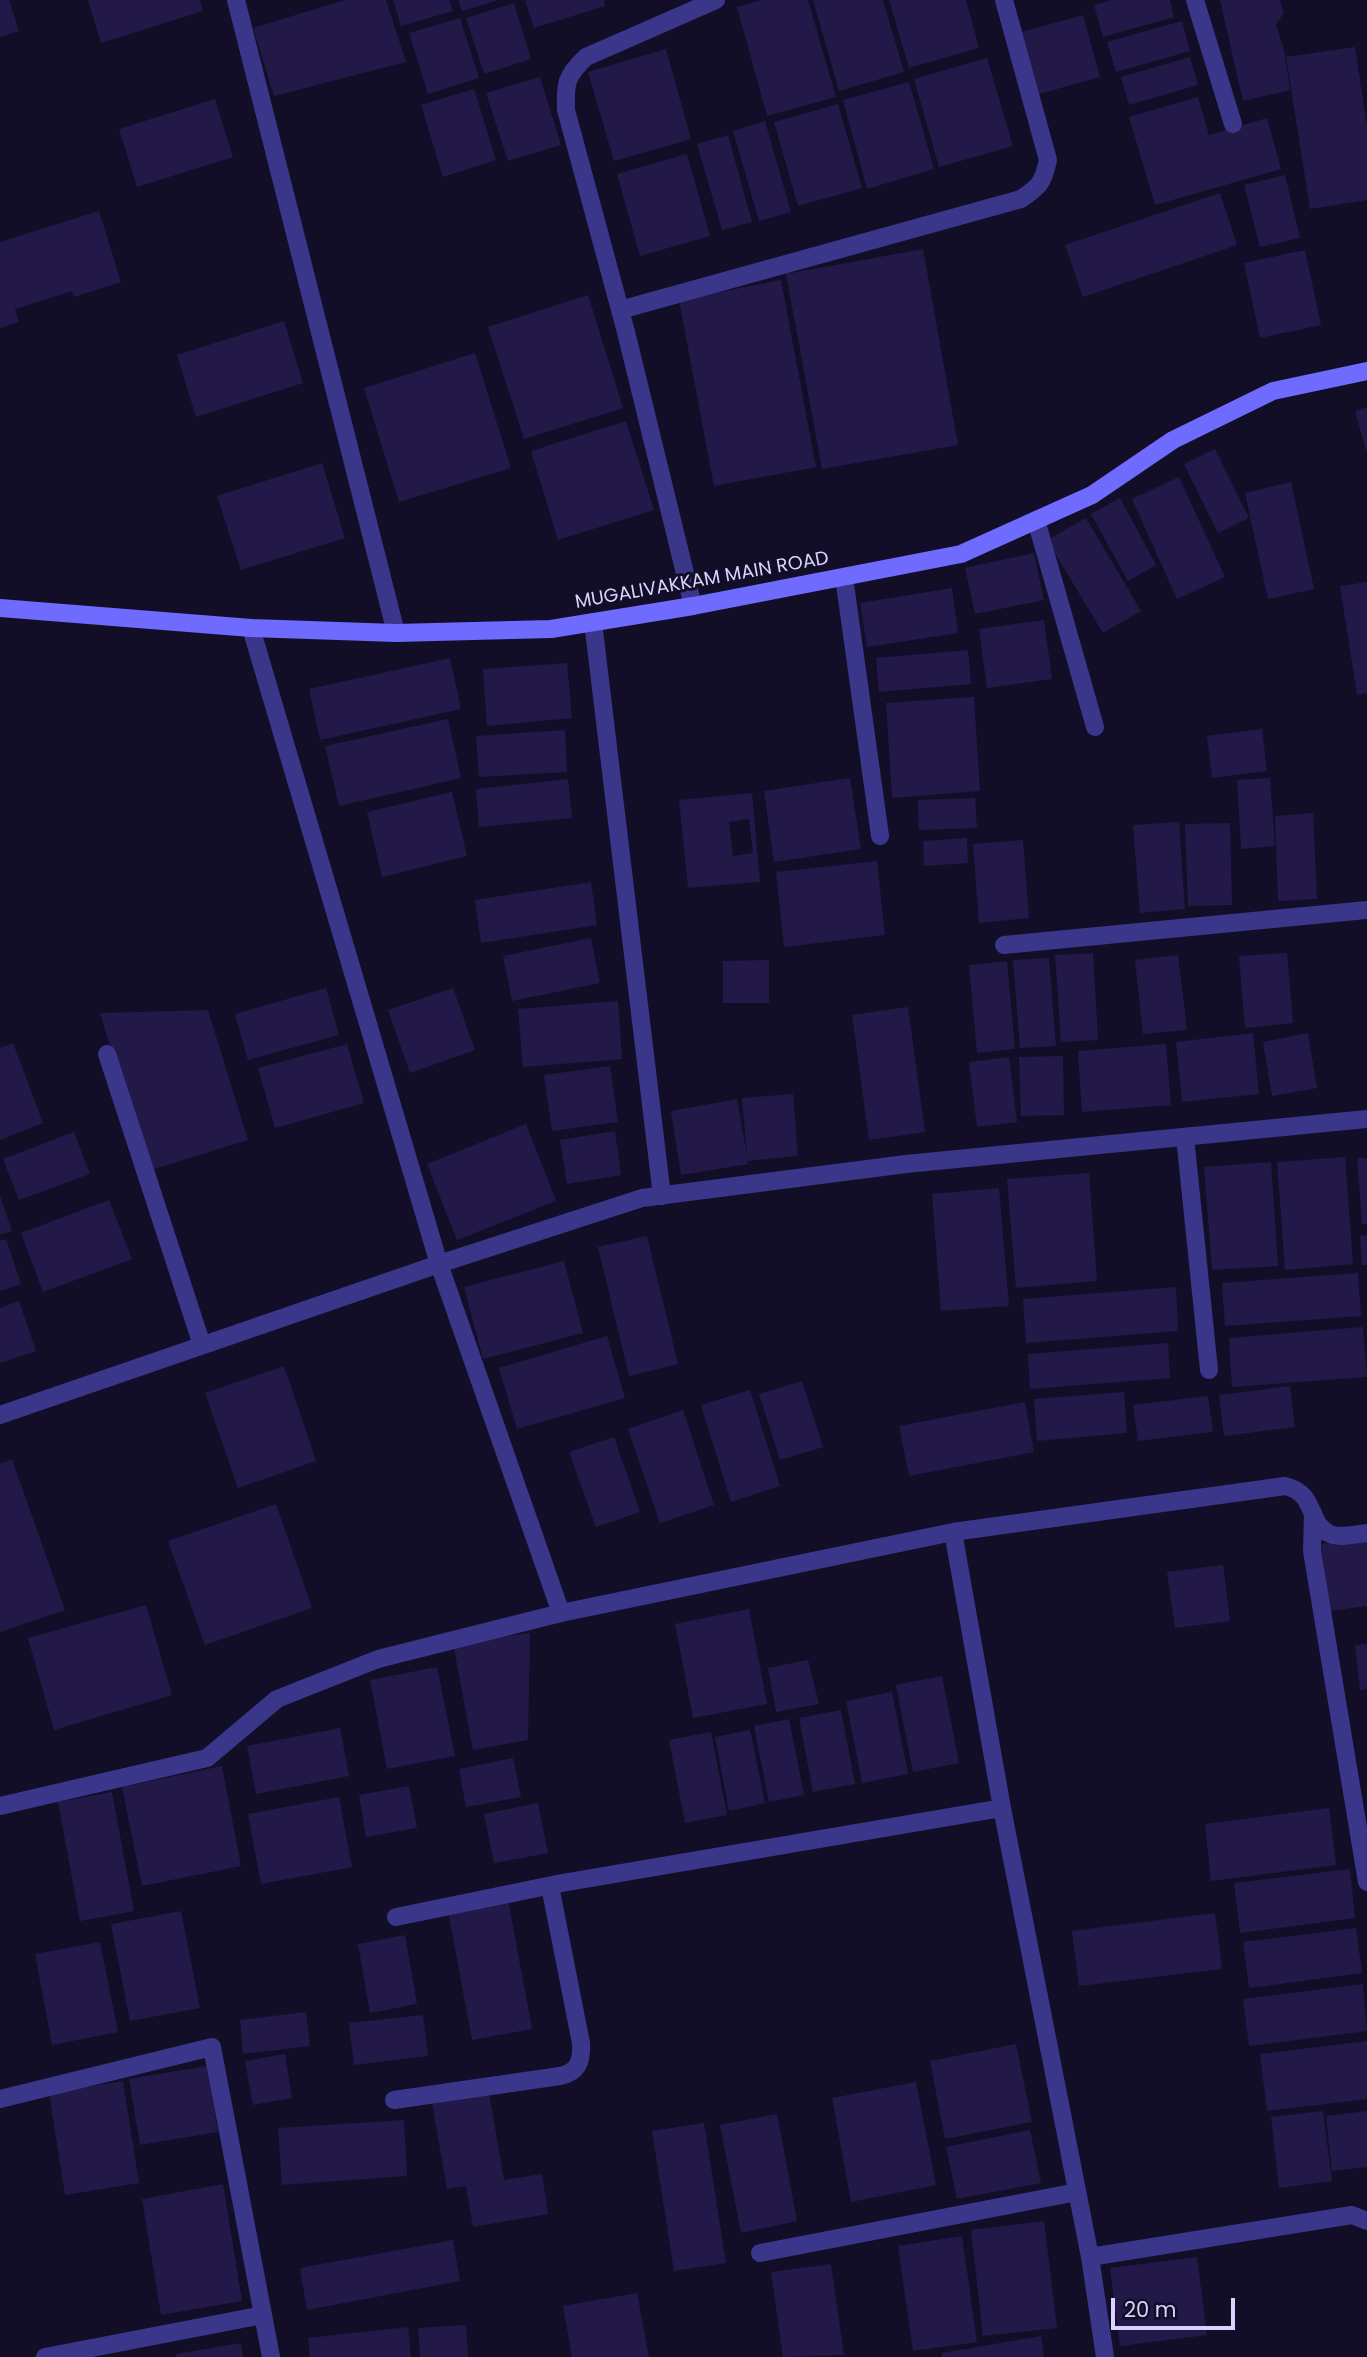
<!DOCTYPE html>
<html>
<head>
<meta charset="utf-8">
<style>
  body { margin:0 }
  #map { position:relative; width:1367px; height:2357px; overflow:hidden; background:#120e27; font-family:Poppins,sans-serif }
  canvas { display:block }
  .scale { position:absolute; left:1111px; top:2298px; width:124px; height:32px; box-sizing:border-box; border:4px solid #d9d4ff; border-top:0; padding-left:9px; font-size:21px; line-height:24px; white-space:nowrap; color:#d9d4ff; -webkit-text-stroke:5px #120e27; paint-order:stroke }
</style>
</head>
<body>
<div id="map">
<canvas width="1367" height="2357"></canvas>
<div class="scale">20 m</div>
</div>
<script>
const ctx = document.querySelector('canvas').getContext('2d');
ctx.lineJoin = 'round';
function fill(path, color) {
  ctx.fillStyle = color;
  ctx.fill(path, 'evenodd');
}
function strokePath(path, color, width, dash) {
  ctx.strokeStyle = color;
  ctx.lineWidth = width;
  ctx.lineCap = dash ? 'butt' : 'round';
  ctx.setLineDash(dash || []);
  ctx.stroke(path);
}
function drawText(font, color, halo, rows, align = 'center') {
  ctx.font = font + ' Poppins,sans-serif';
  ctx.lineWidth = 6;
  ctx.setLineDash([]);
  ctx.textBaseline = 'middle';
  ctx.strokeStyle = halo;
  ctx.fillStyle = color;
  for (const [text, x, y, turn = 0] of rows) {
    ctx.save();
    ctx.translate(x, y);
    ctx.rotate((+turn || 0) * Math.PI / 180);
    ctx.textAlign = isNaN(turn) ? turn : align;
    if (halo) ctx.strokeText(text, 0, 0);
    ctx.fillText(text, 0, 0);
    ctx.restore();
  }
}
fill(new Path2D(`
  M0,0H9L19,31L0,37Z
  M88,0H200L203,11L101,43Z
  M345,0H386L406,62L274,96L253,28Z
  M393,0H449L453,11L401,26Z
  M458,0H496V1L462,11Z
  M529,0H604L605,6L534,28L525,1Z
  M762,0H808L836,97L767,116L737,7Z
  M813,0H883L904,72L839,91Z
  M889,0H966L979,48L909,68Z
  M1112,0H1170L1174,17L1103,37L1094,5Z
  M1220,0H1280L1284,13L1276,24L1284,50L1290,90L1243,101Z
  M514,3L531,59L484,74L466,18Z
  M1083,15L1100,77L1039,94L1022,32Z
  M460,18L479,78L428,94L409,33Z
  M1182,21L1190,51L1116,72L1107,42Z
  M1355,47L1367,126V200L1310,209L1286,57Z
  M666,49L691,139L614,161L588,72Z
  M1190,57L1198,85L1129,105L1121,77Z
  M987,58L1013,146L939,167L914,79Z
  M540,77L561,145L508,161L486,93Z
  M909,82L934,169L867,189L843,100Z
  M474,89L496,160L443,177L421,105Z
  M1198,97L1209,135L1267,118L1281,169L1155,205L1129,117Z
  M215,99L233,157L137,187L119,129Z
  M838,104L862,188L798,206L774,122Z
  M765,121L791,212L759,221L733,131Z
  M728,135L752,222L722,230L697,144Z
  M687,154L710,236L640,256L617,174Z
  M1285,175L1300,238L1260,247L1244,185Z
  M1220,193L1237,245L1083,297L1065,245Z
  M99,211L121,282L74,297L72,291L15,309L19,322L0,328V242Z
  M923,249L958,445L822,469L786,274Z
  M1305,250L1321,325L1260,338L1244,263Z
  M781,280L816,467L714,486L679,300Z
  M588,295L623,408L524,439L488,327Z
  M284,321L303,383L196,417L177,355Z
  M475,353L511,468L399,502L364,388Z
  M1367,407V450H1366L1355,411Z
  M626,421L654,510L558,540L531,451Z
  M1215,449L1249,518L1218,533L1184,464Z
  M322,463L345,538L241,570L217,496Z
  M1179,477L1225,577L1177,599L1132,499Z
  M1291,482L1314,589L1268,599L1245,493Z
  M1120,498L1156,565L1128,581L1091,514Z
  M1086,518L1141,611L1103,633L1047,540Z
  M1034,553L1044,600L975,614L965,568Z
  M1367,582V693L1357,695L1340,586Z
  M952,588L958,633L867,647L860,603Z
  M1044,620L1052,679L987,688L979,629Z
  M968,650L971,684L879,692L876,658Z
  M450,658L461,709L320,740L309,689Z
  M567,663L572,718L487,726L483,669Z
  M974,697L980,791L892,798L886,703Z
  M448,719L461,778L339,806L325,746Z
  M1262,729L1267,771L1212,778L1207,736Z
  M565,730L567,772L479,777L476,736Z
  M850,778L861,849L774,862L764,791Z
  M1270,778L1275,846L1241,849L1237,780Z
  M568,779L572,818L479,827L476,789Z
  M452,792L467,856L382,877L367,812Z
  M752,793L760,882L688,888L679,800ZM749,819L753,853L733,856L729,822Z
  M975,798L977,828L919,830L918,800Z
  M1313,813L1317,899L1278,901L1275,816Z
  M1179,822L1185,909L1140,913L1133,825Z
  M1230,823L1232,905L1188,906L1185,824Z
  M967,838L968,863L924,866L923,841Z
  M1023,840L1029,918L979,923L973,844Z
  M877,861L885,935L784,947L776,872Z
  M591,882L597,925L481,943L475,900Z
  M591,938L600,983L512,1001L503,956Z
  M1093,953L1098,1040L1061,1042L1055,955Z
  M1287,953L1293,1023L1245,1028L1239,956Z
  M1178,955L1187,1030L1143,1034L1135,960Z
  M1049,958L1056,1046L1020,1048L1013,960Z
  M769,960V1003H723V961Z
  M1007,961L1015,1049L977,1053L969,965Z
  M326,988L339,1035L248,1060L235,1014Z
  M453,988L475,1050L410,1073L388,1010Z
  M618,1001L622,1059L523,1067L518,1009Z
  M908,1007L925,1132L869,1140L852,1015Z
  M208,1010L248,1140L148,1171L100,1013Z
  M1253,1033L1259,1094L1182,1102L1176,1042Z
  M1308,1033L1317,1088L1272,1096L1263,1042Z
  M13,1043L43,1123L0,1140V1048Z
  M347,1044L364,1103L275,1128L258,1068Z
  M1166,1044L1171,1105L1082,1112L1078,1051Z
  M1063,1056L1064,1115L1021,1116L1019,1057Z
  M1009,1057L1017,1122L977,1127L969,1062Z
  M610,1066L618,1122L552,1131L544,1075Z
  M793,1094L798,1156L747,1161L748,1164L681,1175L671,1111L737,1099L747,1156L742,1098Z
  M526,1124L556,1201L457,1240L427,1164Z
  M615,1131L621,1175L567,1184L560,1140Z
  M74,1132L90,1174L19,1200L3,1159Z
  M1345,1157L1353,1264L1285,1270L1277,1162Z
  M1357,1158H1367V1224H1362Z
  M1271,1162L1278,1266L1212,1270L1204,1167Z
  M1089,1173L1097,1281L1016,1288L1007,1179Z
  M999,1188L1009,1306L941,1311L932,1194Z
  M0,1196L12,1231L0,1235Z
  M109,1200L132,1259L43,1292L21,1233Z
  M1367,1235V1265H1362L1360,1236Z
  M647,1236L678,1364L629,1376L598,1247Z
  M6,1239L21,1284L0,1291V1241Z
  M564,1261L583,1333L483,1359L464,1287Z
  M1358,1273L1361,1316L1225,1326L1222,1283Z
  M1176,1287L1178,1331L1026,1343L1023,1299Z
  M19,1301L36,1351L0,1363V1308Z
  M1363,1327L1367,1377L1232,1387L1229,1338Z
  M607,1336L625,1398L517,1429L499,1368Z
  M1168,1343L1170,1378L1030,1389L1028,1354Z
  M284,1366L316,1461L238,1488L205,1393Z
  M802,1381L823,1447L780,1460L759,1394Z
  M1290,1386L1295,1427L1224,1436L1219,1395Z
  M750,1390L780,1486L731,1502L701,1405Z
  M1124,1392L1127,1433L1037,1441L1034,1399Z
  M1208,1396L1213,1432L1138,1441L1133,1405Z
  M1025,1402L1034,1452L909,1476L899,1426Z
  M683,1410L714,1505L660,1523L628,1429Z
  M614,1437L640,1512L596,1527L569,1452Z
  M12,1459L65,1610L0,1632V1464Z
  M276,1504L312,1608L205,1645L168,1541Z
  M1367,1538V1606L1329,1611L1321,1544Z
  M1223,1565L1230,1621L1175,1628L1167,1572Z
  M146,1605L172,1695L54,1730L28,1638Z
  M749,1609L767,1704L693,1718L675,1624Z
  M530,1633L528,1740L473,1750L453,1643Z
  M1367,1644V1689L1360,1690L1355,1645Z
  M808,1660L819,1704L776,1712L768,1668Z
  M437,1667L455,1756L387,1769L370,1680Z
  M942,1676L959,1763L913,1772L896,1685Z
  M892,1692L908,1774L862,1783L846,1701Z
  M841,1710L855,1784L813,1792L799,1718Z
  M789,1719L804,1795L769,1802L754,1726Z
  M340,1728L349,1776L256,1794L247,1746Z
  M750,1730L765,1803L729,1811L715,1737Z
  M711,1732L727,1815L685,1823L669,1740Z
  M513,1758L521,1797L466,1807L459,1769Z
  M222,1766L241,1866L142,1886L122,1787Z
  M409,1786L417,1828L366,1837L359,1795Z
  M112,1792L134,1911L80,1921L58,1802Z
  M339,1797L352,1867L261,1884L248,1814Z
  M538,1803L548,1853L494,1863L484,1814Z
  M1329,1808L1336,1865L1211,1881L1205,1824Z
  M1350,1869L1355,1918L1240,1933L1234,1883Z
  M508,1900L532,2029L472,2040L448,1911Z
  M181,1911L200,2008L130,2021L111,1924Z
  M1215,1913L1222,1969L1079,1986L1072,1931Z
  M1356,1928L1362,1973L1249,1988L1243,1942Z
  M405,1935L417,2004L370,2013L358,1944Z
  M100,1942L118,2032L52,2045L35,1954Z
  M1363,1984L1367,2031L1249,2046L1243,1999Z
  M306,2012L310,2046L243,2054L240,2020Z
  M423,2015L428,2056L354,2065L349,2023Z
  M1367,2041V2099L1267,2111L1260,2054Z
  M1016,2044L1032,2122L945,2139L930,2061Z
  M285,2054L292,2098L253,2105L245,2061Z
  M207,2066L218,2132L140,2145L129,2079Z
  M123,2081L139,2183L65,2195L49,2093Z
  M916,2082L936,2185L851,2202L832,2098Z
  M489,2093L504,2180L542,2174L548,2214L473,2227L466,2186L447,2189L432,2103Z
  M1323,2111L1332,2181L1279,2188L1271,2117Z
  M1367,2111V2167L1332,2171L1326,2116Z
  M777,2114L797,2221L741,2233L720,2125Z
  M404,2120L407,2176L282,2185L278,2128Z
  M704,2123L726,2263L674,2271L652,2131Z
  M1030,2130L1041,2183L957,2199L946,2147Z
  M223,2184L242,2301L161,2315L142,2199Z
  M1044,2221L1057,2328L983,2336L971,2230Z
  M962,2236L977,2342L913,2351L898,2246Z
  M453,2240L460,2281L307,2310L300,2268Z
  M1197,2257L1207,2335L1120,2346L1110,2268Z
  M831,2264L844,2355L783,2357L771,2272Z
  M637,2293L649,2357H572L563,2306Z
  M466,2325L468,2357H420L418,2328Z
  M408,2327L411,2357H310L308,2338Z
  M1041,2336L1044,2357H942V2353Z
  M241,2343L243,2357H176V2354Z`), '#231949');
strokePath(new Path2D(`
  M236,0L396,633
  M1195,0L1233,124
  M620,310L1021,199C1040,186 1043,183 1048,160L1004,0
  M1036,520L1095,727
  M844,577L880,836
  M693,606L626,332L566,110C565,83 566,76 586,57L716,0
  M593,622L662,1196
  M251,628L439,1264L561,1613
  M1004,945L1367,910
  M107,1054L202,1345
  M1185,1137L1209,1370
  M0,1415L439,1264L642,1198L906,1164L1367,1119
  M1313,1513L1312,1551L1367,1882
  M953,1532L1002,1808L1090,2257L1105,2357
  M0,1806L207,1758L277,1699L378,1659L561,1613L953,1532L1285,1486C1316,1493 1307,1521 1328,1533C1338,1539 1356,1534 1367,1533
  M396,1917L562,1883L1002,1808
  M0,2099L212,2047L271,2357
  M394,2100L560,2076C578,2072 582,2062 581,2043L550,1886
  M760,2253L1077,2192
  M1090,2257L1352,2215L1367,2221
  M45,2357L263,2315`), '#3a3689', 18);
strokePath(new Path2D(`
  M0,608L251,628L396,633L551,629L693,606L961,554L1092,495L1173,440L1273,391L1367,371`), '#6f6bff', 18);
drawText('19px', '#d9d4ff', '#120e27', [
  ["MUGALIVAKKAM MAIN ROAD",702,581,-10]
]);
</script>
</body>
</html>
